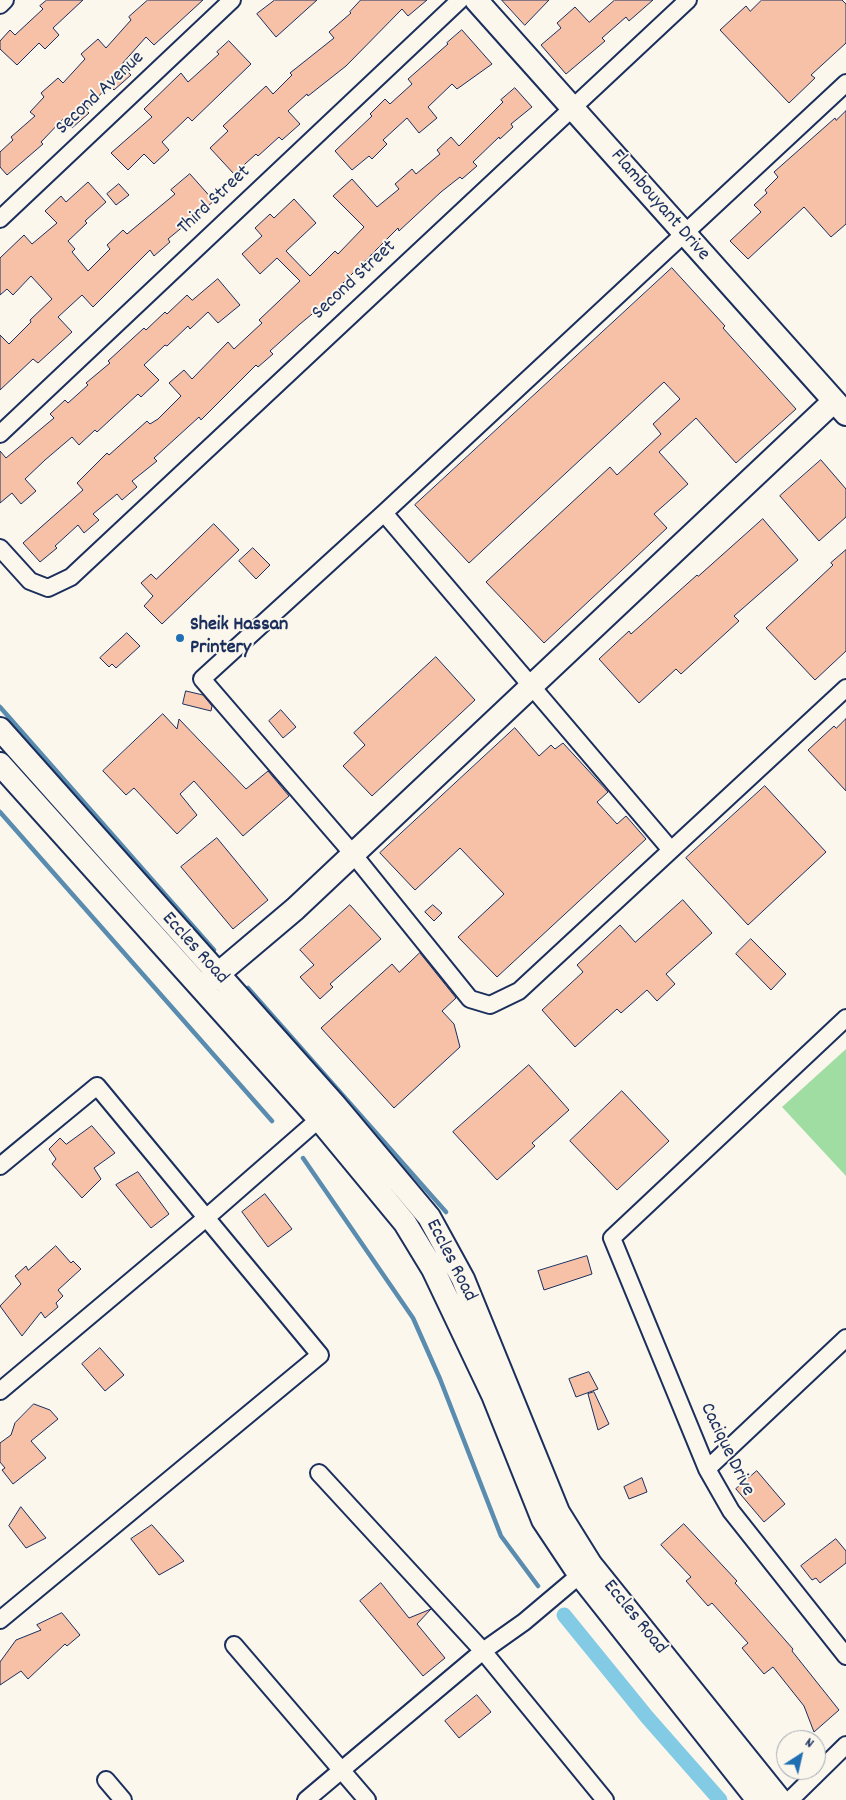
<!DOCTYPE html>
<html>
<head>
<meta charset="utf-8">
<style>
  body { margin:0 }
  #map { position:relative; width:846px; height:1800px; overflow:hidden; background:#fbf7ec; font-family:Dekko,sans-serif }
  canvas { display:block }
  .north { position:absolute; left:776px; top:1730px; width:50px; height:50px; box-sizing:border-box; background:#fbf7ec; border:1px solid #a1a7b3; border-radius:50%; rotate:35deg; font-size:14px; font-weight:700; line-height:20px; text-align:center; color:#1b2f5e }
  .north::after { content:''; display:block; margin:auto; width:18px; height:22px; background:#1f6fb2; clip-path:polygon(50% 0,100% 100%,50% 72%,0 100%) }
</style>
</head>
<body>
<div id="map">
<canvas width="846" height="1800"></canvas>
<div class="north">N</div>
</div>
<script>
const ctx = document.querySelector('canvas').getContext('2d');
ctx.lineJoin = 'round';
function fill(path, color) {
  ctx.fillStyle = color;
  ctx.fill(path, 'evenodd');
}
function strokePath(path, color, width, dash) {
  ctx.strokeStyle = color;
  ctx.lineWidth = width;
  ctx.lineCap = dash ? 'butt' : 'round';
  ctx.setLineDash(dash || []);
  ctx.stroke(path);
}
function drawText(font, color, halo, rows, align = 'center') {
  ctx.font = font + ' Dekko,sans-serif';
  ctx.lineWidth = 4;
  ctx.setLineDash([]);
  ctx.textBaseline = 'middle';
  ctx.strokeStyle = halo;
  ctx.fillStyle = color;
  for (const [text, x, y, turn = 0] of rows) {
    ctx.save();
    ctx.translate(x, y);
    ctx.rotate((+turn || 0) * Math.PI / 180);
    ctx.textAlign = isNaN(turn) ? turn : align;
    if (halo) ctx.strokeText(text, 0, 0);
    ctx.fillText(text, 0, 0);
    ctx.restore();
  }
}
fill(new Path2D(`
  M846,1049V1176L782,1107Z`), '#a0dda3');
strokePath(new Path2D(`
  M0,707L214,950
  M0,812L272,1121
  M248,988L446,1212
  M303,1158L413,1318L440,1379L501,1536L538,1586`), '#598cae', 4.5);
strokePath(new Path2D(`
  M564,1615L647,1717L720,1800`), '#83cae4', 15);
const building = new Path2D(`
  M47,0H83L53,28L59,35L45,49L39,43L17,65L0,49V41L10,30L15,35L43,9L40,6Z
  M148,0H203L154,45L146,37L121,65L131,75L114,90L109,85L86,110L89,113L72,128L63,119L41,142L43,144L7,175L0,167V152L13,140L11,137L35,116L30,112L44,97L41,93L58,78L63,83L85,59L81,54L98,39L106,48L131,20L129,17Z
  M275,0H317L276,37L257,14Z
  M361,0H427L408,16L402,9L346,66L308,96L307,94L288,111L300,124L282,140L279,137L258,156L256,154L234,174L210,148L228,131L223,126L266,86L273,94L292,75L290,73L334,38L329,32L351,13L350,12Z
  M502,0H549L525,25Z
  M615,0H653L629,21L626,17L602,38L605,41L566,74L541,45L561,28L557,23L575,7L589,22Z
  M762,0H842L846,4V43L811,75L815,78L789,103L720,30L746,6L750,11Z
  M462,30L492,64L457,89L452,84L428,107L437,118L419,133L407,118L383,140L387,144L372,159L369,156L352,170L335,151L372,116L370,114L385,99L390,104L412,84L408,79L448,44L447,43Z
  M229,41L251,64L192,121L188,117L162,142L169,150L154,164L144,154L128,170L111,153L152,117L144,109L181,73L188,82L219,54L217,52Z
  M515,88L532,107L511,124L513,127L500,139L499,137L473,162L477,166L462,179L460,177L441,192L399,231L398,228L338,288L344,293L327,309L323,305L300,324L270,351L273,354L258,367L256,365L201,420L199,417L154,458L157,461L132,481L137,487L122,500L117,494L93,514L99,520L84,533L78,525L55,546L57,548L40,562L23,543L83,490L77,483L107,453L109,455L147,421L150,424L158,419L181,396L169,383L184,370L192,379L228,342L234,349L262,323L259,320L300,281L277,258L260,274L242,254L262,236L255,228L270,214L274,218L294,199L316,223L286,251L310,276L335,251L338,254L364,227L333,196L352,179L377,207L399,189L395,184L412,169L416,174L440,154L437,150L451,137L459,146L503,102L501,100Z
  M846,111V224L831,237L804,207L748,259L730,241L761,212L754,205L767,193L765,190L778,177L774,172L835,118L836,120Z
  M190,174L214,201L168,239L170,242L154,256L150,250L93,307L82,295L58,317L72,332L38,363L33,359L0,390V335L9,344L31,322L30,320L52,299L31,276L13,295L7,289L0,295V258L24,235L32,244L57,223L45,211L61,196L66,202L88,182L106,202L85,221L87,223L68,241L75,249L72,252L88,271L110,249L107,245L123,230L127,234L175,194L171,190Z
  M119,184L129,195L116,205L107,194Z
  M672,268L725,326L723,328L796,409L736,463L696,418L659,452L688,484L654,514L667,528L544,643L486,582L610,467L617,475L661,434L653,424L680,399L664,382L469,563L415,505Z
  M218,279L240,305L218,323L208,312L190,329L188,326L167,346L165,345L144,365L159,380L141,397L138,394L97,432L95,430L79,445L72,437L45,460L25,479L36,491L21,504L12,493L0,503V451L6,458L54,418L50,414L65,400L68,403L88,385L86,383L110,363L108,361L144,328L146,330L165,312L167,314L187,295L192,300Z
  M821,460L846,489V517L819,541L780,496Z
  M763,519L798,560L734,616L739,621L681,674L676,669L639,703L599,659L629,631L631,634L697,575L698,576Z
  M214,524L239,550L162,624L144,606L153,596L141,583L151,574L156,579Z
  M253,548L270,565L256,579L239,561Z
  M846,550V651L815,680L766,628L833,565L831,563Z
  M127,633L140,646L116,668L112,664L109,667L100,658Z
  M436,657L475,700L372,796L343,766L365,745L354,733Z
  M186,691L203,695L212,706L211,711L183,704Z
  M281,710L296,727L283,738L269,721Z
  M163,714L177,729L179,719L246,789L268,771L289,796L243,836L194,781L180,794L197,815L177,834L134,788L126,795L103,771Z
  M846,719V791L808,750L834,726L836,728Z
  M515,728L539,756L551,745L555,749L563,743L608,792L597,802L617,824L626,816L646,839L497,977L458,937L504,894L460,848L415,890L380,853Z
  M765,786L826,852L748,925L686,858Z
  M217,838L268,900L233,929L181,867Z
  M683,900L712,933L666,974L675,984L657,1001L647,990L621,1013L617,1009L575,1047L542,1010L583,972L577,965L620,925L635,942Z
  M350,905L381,939L330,984L333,987L320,999L300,977L314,965L300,950Z
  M433,905L442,913L434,921L425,912Z
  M751,939L786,974L771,990L736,954Z
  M420,953L456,998L442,1011L454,1024L460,1047L394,1108L321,1028L392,964L399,972Z
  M529,1065L569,1110L532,1143L535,1146L497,1180L453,1132Z
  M622,1091L669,1141L617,1190L570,1141Z
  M92,1126L115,1153L94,1168L101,1179L82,1198L52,1164L56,1159L49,1149L60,1138L66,1144Z
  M138,1172L169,1214L151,1228L116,1185Z
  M265,1194L292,1229L268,1247L242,1212Z
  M56,1246L71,1263L73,1261L81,1269L58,1290L63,1296L56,1303L58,1307L45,1318L41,1312L22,1336L0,1306L21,1284L15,1276L26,1266L28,1270Z
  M587,1256L592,1274L544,1290L538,1271Z
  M100,1348L124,1375L105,1391L82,1364Z
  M589,1372L598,1389L576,1397L569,1379Z
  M594,1392L609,1424L598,1430L588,1394Z
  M34,1404L50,1410L58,1419L31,1441L46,1458L13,1484L2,1470L5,1468L0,1462V1443L11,1435L15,1423Z
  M757,1471L785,1504L764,1522L736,1489Z
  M642,1478L647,1492L629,1499L624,1487Z
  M21,1507L46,1538L26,1548L9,1526Z
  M684,1524L737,1581L735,1583L793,1649L792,1651L839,1710L814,1732L804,1706L773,1667L764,1674L742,1648L748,1643L712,1603L708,1606L686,1581L691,1577L661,1545Z
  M152,1525L184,1561L159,1575L131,1539Z
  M836,1539L846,1551V1563L820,1583L816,1578L812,1580L801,1566Z
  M381,1583L409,1618L431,1609L417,1624L445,1658L423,1676L360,1601Z
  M62,1613L80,1635L67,1646L65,1644L28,1679L21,1671L0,1685V1662L16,1640L41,1630L37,1625Z
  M477,1695L491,1712L459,1738L445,1721Z`);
fill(building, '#f6c1a7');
strokePath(building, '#1b2f5e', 1);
const street = new Path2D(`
  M0,5L5,0
  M846,83L384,513L202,679L353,854L470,999L490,1005L519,991L846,688
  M0,219L232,0
  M0,434L460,0
  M384,513L671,850
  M0,548L30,581L48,588L71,577L688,0
  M846,1018L612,1238L707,1469L731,1511L846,1656
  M0,1166L97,1086L320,1355L0,1620
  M0,1391L206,1218L326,1113
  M707,1469L846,1338
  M319,1473L483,1651L605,1800
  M234,1645L367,1800
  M106,1780L123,1800
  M306,1800L483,1651L524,1622L588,1568
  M790,1800L846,1745`);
const secondary = new Path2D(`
  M476,0L846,414
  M0,729L335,1105L429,1217L463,1279L558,1512L591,1565L780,1800
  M0,764L319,1119L405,1223L433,1269L493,1395L543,1520L579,1574L758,1800
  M205,985L295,909L833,402`);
strokePath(street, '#1b2f5e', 20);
strokePath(secondary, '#1b2f5e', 26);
strokePath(street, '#fbf7ec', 16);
strokePath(secondary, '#fbf7ec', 22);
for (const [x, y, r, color] of [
  [180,638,5,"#1f6fb2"]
]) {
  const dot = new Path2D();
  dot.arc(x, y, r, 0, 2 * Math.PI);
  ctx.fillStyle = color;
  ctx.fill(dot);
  strokePath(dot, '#fbf7ec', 2);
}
drawText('20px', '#1b2f5e', '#fbf7ec', [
  ["Second Avenue",101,94,-43],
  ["Third Street",215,201,-43],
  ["Flambouyant Drive",659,206,49],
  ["Second Street",355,281,-43],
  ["Eccles Road",194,949,48],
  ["Eccles Road",450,1261,63],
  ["Cacique Drive",726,1450,64],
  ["Eccles Road",634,1618,51]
]);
drawText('bold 20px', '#1b2f5e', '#fbf7ec', [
  ["Sheik Hassan",190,626],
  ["Printery",190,649]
], 'left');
</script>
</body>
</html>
